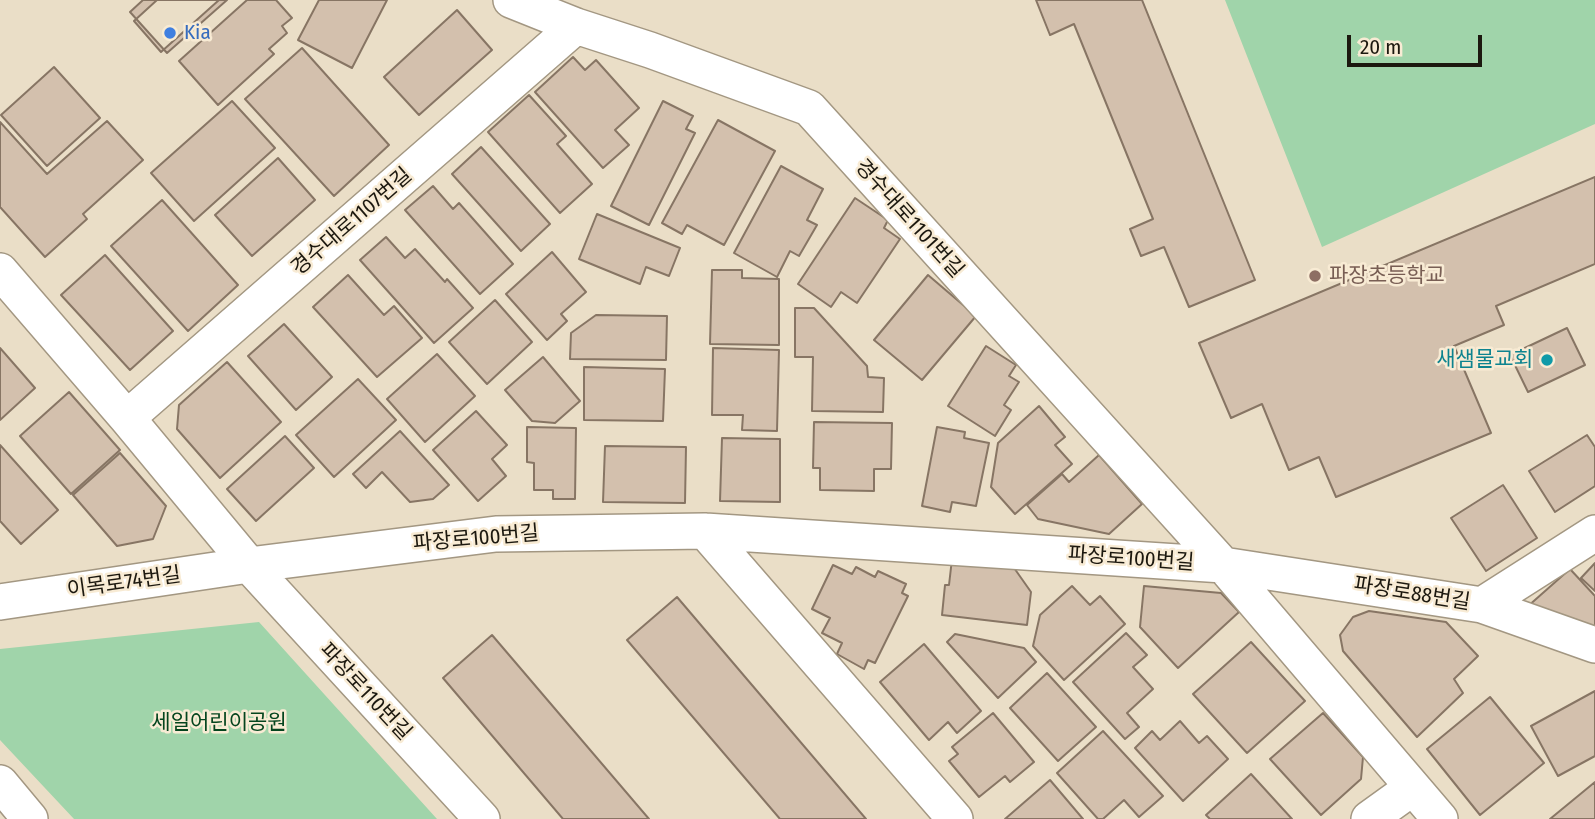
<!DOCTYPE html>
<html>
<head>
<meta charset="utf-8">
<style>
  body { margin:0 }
  #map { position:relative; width:1595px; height:819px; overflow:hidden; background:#eadec7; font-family:"Fira Sans Condensed",sans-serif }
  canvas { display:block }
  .scale { position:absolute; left:1347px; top:35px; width:135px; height:32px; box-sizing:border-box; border:4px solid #1c180f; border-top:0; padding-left:9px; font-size:21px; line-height:24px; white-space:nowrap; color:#1c180f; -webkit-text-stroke:5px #f8ebd4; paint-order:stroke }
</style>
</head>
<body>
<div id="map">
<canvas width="1595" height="819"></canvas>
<div class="scale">20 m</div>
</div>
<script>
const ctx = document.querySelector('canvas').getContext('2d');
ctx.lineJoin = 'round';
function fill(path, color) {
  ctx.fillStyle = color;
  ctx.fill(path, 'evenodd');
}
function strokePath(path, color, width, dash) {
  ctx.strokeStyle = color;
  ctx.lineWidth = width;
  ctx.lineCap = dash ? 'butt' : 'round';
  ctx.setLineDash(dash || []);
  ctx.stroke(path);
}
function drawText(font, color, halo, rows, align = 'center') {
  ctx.font = font + ' "Fira Sans Condensed","Noto Sans KR",sans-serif';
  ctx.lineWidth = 5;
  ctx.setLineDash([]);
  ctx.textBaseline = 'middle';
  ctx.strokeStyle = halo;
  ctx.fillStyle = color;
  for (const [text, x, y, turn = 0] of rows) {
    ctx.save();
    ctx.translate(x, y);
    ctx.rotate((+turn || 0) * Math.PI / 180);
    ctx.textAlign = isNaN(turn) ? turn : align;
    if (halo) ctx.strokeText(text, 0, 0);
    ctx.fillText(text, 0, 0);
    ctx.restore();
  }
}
fill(new Path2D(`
  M1225,0H1595V124L1322,247Z
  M259,622L437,819H74L0,740V649Z`), '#a0d4aa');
const building = new Path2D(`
  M143,0H227L167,53L130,12Z
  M157,0H219L161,52L134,21Z
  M247,0H276L292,18L282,26L287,33L269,49L274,54L218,105L179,61Z
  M319,0H387L352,68L298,40Z
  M1036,0H1142L1255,280L1189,307L1164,247L1141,256L1130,229L1153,219L1074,24L1050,35Z
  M457,10L492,50L419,115L384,77Z
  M302,48L389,145L334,196L245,99Z
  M573,57L585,70L596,60L639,108L615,130L629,145L603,168L535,92Z
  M54,67L100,118L47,166L1,115Z
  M529,95L566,136L557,144L592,184L560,213L488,132Z
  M232,101L275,148L194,221L151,173Z
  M663,101L693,116L686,129L695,133L649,225L611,206Z
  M718,120L775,151L724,245L687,225L682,234L662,223Z
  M107,121L143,160L83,214L87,219L45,257L0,207V122L47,174Z
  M481,147L550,224L521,251L452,174Z
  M278,158L315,200L252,256L215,215Z
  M781,166L823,189L807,220L817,225L799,256L790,251L777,277L734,253Z
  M1595,177V264L1496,306L1504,325L1454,346L1491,433L1336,497L1319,457L1289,470L1262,404L1231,418L1199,343Z
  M433,186L453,209L459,203L513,264L480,294L405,210Z
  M855,198L888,220L884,228L900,239L857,303L841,292L831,307L798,284Z
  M162,200L238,285L188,331L111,246Z
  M597,214L680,248L669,276L646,267L640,284L579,259Z
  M386,237L405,258L415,249L445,282L447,279L473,308L434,343L360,260Z
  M552,252L586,292L561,314L567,321L547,340L506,294Z
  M105,255L173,331L130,370L61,295Z
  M712,270H742V278L779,279V345L710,344Z
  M348,275L384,315L394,306L422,338L377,377L313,307Z
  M928,275L976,316L922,380L874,340Z
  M495,300L532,342L487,384L449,342Z
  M795,308H814L867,366L868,377L884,378L883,412L812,411L813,357H795Z
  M596,315L667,316L666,360L570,359L571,333Z
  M284,324L332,377L296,410L248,356Z
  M1567,328L1585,365L1528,392L1510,355Z
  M986,346L1016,365L1009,376L1019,382L1004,405L1011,410L995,436L948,406Z
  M0,348L35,388L0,420Z
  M713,348L779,350L777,431L742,430L743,415H712Z
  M437,354L475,396L425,442L387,399Z
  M543,357L580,401L555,423L532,421L505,390Z
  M227,362L281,422L220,478L177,429L179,405Z
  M584,367L665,369L663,421L584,420Z
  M358,379L396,420L334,477L296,435Z
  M69,392L120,450L71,494L20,436Z
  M1039,406L1065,437L1055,445L1072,464L1015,514L991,487L998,443Z
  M476,411L507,445L492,459L506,476L478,501L433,450Z
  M814,422L892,423L891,469H874V491L820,490V468H813Z
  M527,427L576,428L575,499H553V490H534V463L527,462Z
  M937,427L965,432L964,438L989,443L976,506L952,502L950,512L922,506Z
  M400,431L449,485L433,499L410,502L382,472L366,488L353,474Z
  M1587,435L1595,447V486L1555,512L1529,471Z
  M285,436L314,468L256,521L227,489Z
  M722,438L780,439V502L720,501Z
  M0,445L58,510L21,544L0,521Z
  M605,446L686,447L685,503L603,502Z
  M120,453L166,506L153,539L117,546L73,495Z
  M1099,455L1142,504L1109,534L1038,519L1027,505L1062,474L1069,482Z
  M1503,485L1537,538L1486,571L1451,518Z
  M952,559L1012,565L1031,592L1027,625L942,615L945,585H949Z
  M1595,563V591L1581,578Z
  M833,565L852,574L856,567L875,577L878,571L906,584L902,593L908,596L875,663L868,660L864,669L837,654L842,643L822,633L830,618L812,609Z
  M1570,569L1595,596V640L1518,615Z
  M1072,586L1090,605L1100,596L1125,624L1064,680L1033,646L1040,615Z
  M1144,586L1221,593L1239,612L1178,668L1140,627Z
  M677,597L866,819H780L627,640Z
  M1369,611L1446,622L1478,656L1454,679L1463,693L1417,737L1343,651L1340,635L1353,617Z
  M1126,633L1147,655L1133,667L1153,689L1127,713L1139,727L1125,739L1073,682Z
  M955,634L1024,648L1036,662L998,698L947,642Z
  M492,635L649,819H563L443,678Z
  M1251,642L1305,701L1247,753L1193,694Z
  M924,644L981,711L957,733L948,722L929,740L880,682Z
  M1047,673L1096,727L1058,761L1010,708Z
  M1595,691V756L1558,776L1531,726Z
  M1490,697L1544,763L1480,815L1427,749Z
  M993,713L1034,762L1010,782L1005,776L979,797L949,761L958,754L952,747Z
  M1323,713L1363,757L1361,779L1321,815L1270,759Z
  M1180,721L1199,743L1207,736L1228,759L1183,801L1135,748L1152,731L1160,740Z
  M1103,731L1163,796L1139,817L1124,800L1103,819H1098L1057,773Z
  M1251,774L1292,819H1210L1206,815Z
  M1050,780L1083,819H1005Z
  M1595,782V819H1550Z`);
fill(building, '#d3c0ad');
strokePath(building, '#877564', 2);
const street = new Path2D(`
  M511,0L576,26L650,50L809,108L1223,565L1440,819
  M0,271L127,418L249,565L482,819
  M127,418L576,26
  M705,531L955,819
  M0,602L249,565L496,534L705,531L1223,565L1482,605L1595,645
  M1482,605L1595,533
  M0,783L30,819
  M1369,819L1412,788`);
strokePath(street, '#a39782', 38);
strokePath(street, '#fff', 35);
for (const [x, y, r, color] of [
  [170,33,7,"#3f7fe0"],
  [1315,276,7,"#8d6e63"],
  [1547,360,7,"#0f9aa8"]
]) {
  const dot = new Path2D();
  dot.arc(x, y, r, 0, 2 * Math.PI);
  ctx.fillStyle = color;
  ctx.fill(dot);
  strokePath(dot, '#f8ebd4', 2.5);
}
drawText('21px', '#366cbe', '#f8ebd4', [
  ["Kia",184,33]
], 'left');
drawText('21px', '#1c180f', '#f8ebd4', [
  ["경수대로1101번길",909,219,48],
  ["경수대로1107번길",352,222,-41],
  ["파장로100번길",476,539,-5],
  ["파장로100번길",1131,559,4],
  ["이목로74번길",124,583,-8],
  ["파장로88번길",1412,594,9],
  ["파장로110번길",365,692,47]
]);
drawText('21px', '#785e54', '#f8ebd4', [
  ["파장초등학교",1329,276]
], 'left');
drawText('21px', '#0d838f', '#f8ebd4', [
  ["새샘물교회",1533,360]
], 'right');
drawText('21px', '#04451e', '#f8ebd4', [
  ["세일어린이공원",219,723]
]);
</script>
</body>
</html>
